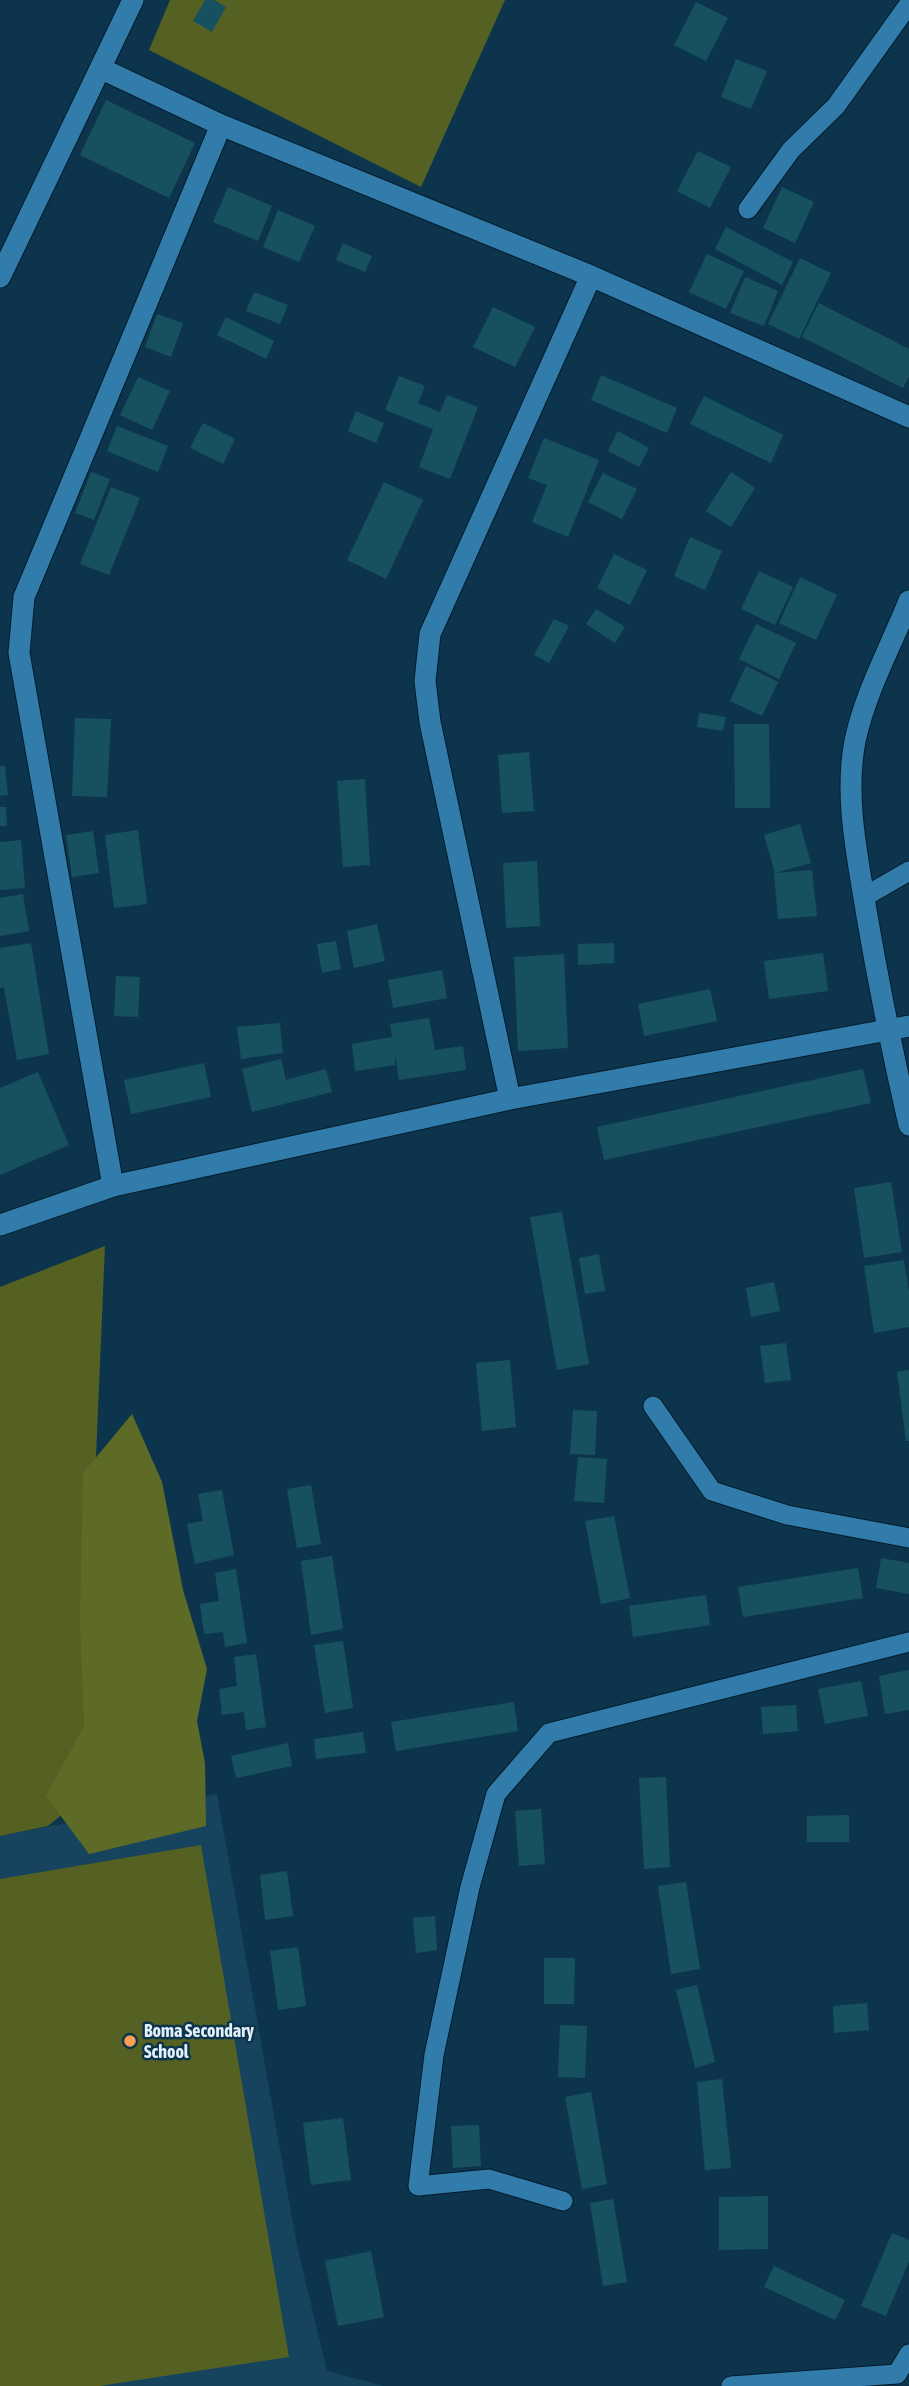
<!DOCTYPE html>
<html>
<head>
<meta charset="utf-8">
<style>
  body { margin:0 }
  canvas { display:block; background:#0c354d }
</style>
</head>
<body>
<canvas width="909" height="2386"></canvas>
<script>
const ctx = document.querySelector('canvas').getContext('2d');
ctx.lineJoin = 'round';
function fill(path, color) {
  ctx.fillStyle = color;
  ctx.fill(path, 'evenodd');
}
function strokePath(path, color, width, dash) {
  ctx.strokeStyle = color;
  ctx.lineWidth = width;
  ctx.lineCap = dash ? 'butt' : 'round';
  ctx.setLineDash(dash || []);
  ctx.stroke(path);
}
function drawText(font, color, halo, rows, align = 'center') {
  ctx.font = font + ' "Asap Condensed",sans-serif';
  ctx.lineWidth = 5;
  ctx.setLineDash([]);
  ctx.textBaseline = 'middle';
  ctx.strokeStyle = halo;
  ctx.fillStyle = color;
  for (const [text, x, y, turn = 0] of rows) {
    ctx.save();
    ctx.translate(x, y);
    ctx.rotate((+turn || 0) * Math.PI / 180);
    ctx.textAlign = isNaN(turn) ? turn : align;
    if (halo) ctx.strokeText(text, 0, 0);
    ctx.fillText(text, 0, 0);
    ctx.restore();
  }
}
fill(new Path2D(`
  M217,1794L297,2246L327,2371L384,2386H0V1836Z`), '#16435e');
fill(new Path2D(`
  M170,0H505L421,187L149,50Z
  M105,1246L91,1572L110,1775L48,1826L0,1836V1287Z
  M201,1845L289,2357L99,2386H0V1879Z`), '#556122');
fill(new Path2D(`
  M132,1414L162,1482L183,1590L207,1669L197,1721L205,1763L206,1826L89,1854L46,1796L84,1726L80,1622L83,1473Z`), '#5e6b27');
fill(new Path2D(`
  M205,0H214L226,7L212,32L193,21Z
  M696,2L728,18L706,61L674,45Z
  M736,59L767,71L751,109L721,97Z
  M106,100L195,143L169,198L80,155Z
  M698,151L731,167L710,208L677,191Z
  M228,187L272,206L258,241L213,222Z
  M782,187L814,202L795,243L763,228Z
  M278,210L315,226L299,262L263,247Z
  M726,227L793,262L782,285L715,249Z
  M343,243L372,256L365,272L336,260Z
  M707,254L744,271L726,309L689,292Z
  M800,258L831,273L799,339L768,324Z
  M745,277L778,291L764,326L730,313Z
  M254,292L288,305L280,324L246,311Z
  M819,303L909,349V377L903,388L802,337Z
  M493,307L535,327L515,367L473,347Z
  M157,314L183,323L171,357L145,347Z
  M226,317L274,341L266,359L217,335Z
  M601,375L677,408L667,433L591,400Z
  M399,376L425,386L418,403L440,412L447,395L478,407L450,479L419,467L433,429L385,410Z
  M138,377L170,391L152,430L120,415Z
  M704,396L783,435L771,463L690,424Z
  M356,411L384,423L376,443L348,431Z
  M203,423L235,439L223,464L190,448Z
  M117,426L168,446L158,472L107,451Z
  M618,431L649,448L639,467L608,451Z
  M544,438L599,460L568,537L532,522L547,485L528,478Z
  M91,472L110,479L94,520L75,513Z
  M731,472L755,488L731,527L706,511Z
  M603,473L637,489L622,519L588,502Z
  M384,482L423,500L386,579L347,560Z
  M111,487L140,498L109,575L80,564Z
  M690,537L722,551L705,590L674,576Z
  M614,554L647,570L630,605L597,588Z
  M759,571L793,587L775,625L741,609Z
  M800,577L837,595L816,640L779,623Z
  M596,609L625,627L615,643L586,624Z
  M554,619L569,626L549,663L534,655Z
  M756,624L796,643L779,679L739,659Z
  M746,666L778,682L762,716L730,701Z
  M699,713L726,717L723,731L697,727Z
  M75,718L111,719L107,797L72,796Z
  M734,724H769L770,808H735Z
  M529,752L534,811L502,813L498,755Z
  M0,766H5L8,795L0,796Z
  M365,779L370,865L343,867L337,781Z
  M0,807H6L7,826H0Z
  M800,824L811,863L775,873L764,835Z
  M138,830L147,904L114,908L105,835Z
  M93,831L99,873L72,877L66,835Z
  M21,840L25,888L0,890V842Z
  M537,861L540,926L506,928L503,863Z
  M812,870L817,916L778,919L774,873Z
  M23,894L29,931L0,936V898Z
  M377,924L385,961L354,968L347,931Z
  M336,941L341,969L322,973L317,944Z
  M31,943L49,1054L17,1060L4,988H0V948Z
  M614,943V963L578,965V944Z
  M823,953L828,991L769,999L764,961Z
  M564,954L568,1048L518,1051L514,957Z
  M442,970L447,998L393,1008L388,980Z
  M116,976L140,977L138,1017L114,1016Z
  M710,989L717,1021L644,1036L638,1004Z
  M429,1018L435,1050L463,1046L466,1070L399,1080L395,1054V1065L355,1071L352,1044L392,1037L390,1024Z
  M280,1023L283,1053L241,1059L237,1027Z
  M281,1059L286,1080L326,1069L332,1092L252,1112L242,1069Z
  M204,1063L211,1097L131,1114L124,1080Z
  M863,1069L871,1103L604,1160L597,1127Z
  M38,1072L69,1145L0,1175V1088Z
  M891,1182L902,1252L864,1258L854,1188Z
  M562,1212L589,1364L557,1370L530,1217Z
  M599,1254L605,1291L585,1294L579,1258Z
  M904,1260L909,1291V1327L874,1333L864,1266Z
  M774,1282L780,1311L751,1317L746,1288Z
  M786,1343L791,1380L765,1383L760,1346Z
  M510,1360L516,1427L482,1431L476,1363Z
  M909,1370V1441H906L897,1372Z
  M573,1410L597,1411L595,1455L570,1454Z
  M578,1457L607,1459L604,1503L574,1501Z
  M311,1485L321,1544L297,1548L287,1489Z
  M222,1490L234,1555L195,1564L187,1524L203,1521L198,1494Z
  M614,1516L630,1598L601,1604L585,1521Z
  M332,1556L343,1629L311,1635L301,1561Z
  M881,1558L909,1563V1594L876,1588Z
  M858,1568L863,1598L743,1617L738,1587Z
  M236,1569L247,1643L225,1647L223,1632L204,1634L200,1604L219,1601L215,1573Z
  M706,1595L710,1625L633,1637L629,1606Z
  M343,1641L353,1708L325,1713L314,1645Z
  M256,1654L266,1727L246,1730L244,1712L222,1715L219,1689L237,1686L234,1657Z
  M909,1670V1710L885,1714L879,1676Z
  M861,1681L868,1716L825,1724L818,1689Z
  M514,1702L518,1731L396,1751L391,1722Z
  M796,1705L798,1731L763,1734L761,1707Z
  M363,1732L366,1753L316,1759L314,1739Z
  M288,1743L292,1766L236,1778L231,1756Z
  M666,1777L670,1867L644,1869L639,1778Z
  M541,1809L545,1864L519,1866L515,1811Z
  M849,1815V1842H807V1816Z
  M287,1871L293,1916L265,1920L260,1875Z
  M686,1882L700,1969L671,1974L658,1886Z
  M435,1916L437,1950L416,1953L413,1918Z
  M298,1947L306,2006L278,2010L270,1951Z
  M544,1958H575L574,2004H544Z
  M697,1985L715,2062L695,2068L676,1990Z
  M867,2003L869,2030L834,2033L833,2006Z
  M560,2025L587,2026L585,2078L558,2077Z
  M722,2079L731,2168L705,2170L697,2082Z
  M591,2092L607,2184L582,2189L565,2097Z
  M343,2118L351,2180L311,2185L303,2123Z
  M479,2125L481,2166L453,2168L451,2126Z
  M768,2196V2249L719,2250V2197Z
  M613,2199L627,2282L603,2286L590,2203Z
  M892,2233L909,2240V2261L886,2316L861,2306Z
  M371,2251L384,2317L338,2326L325,2261Z
  M774,2266L845,2300L835,2320L764,2287Z`), '#17505f');
const lane = new Path2D(`
  M748,209L791,150L836,106L909,4
  M864,897L909,871
  M653,1406L712,1491L787,1515L909,1538
  M563,2201L489,2179L418,2186L434,2055L470,1887L496,1794L549,1733L909,1642
  M731,2386L897,2374L909,2354`);
const street = new Path2D(`
  M102,69L221,125L591,276L909,417
  M0,277L133,0
  M909,601C891,646 865,693 855,741C844,798 858,859 867,916C879,986 893,1055 909,1125
  M510,1099L430,722L425,681L430,634L591,276
  M113,1186L19,653L24,597L221,125
  M0,1225L113,1186L510,1099L909,1026`);
strokePath(lane, '#041b2a', 21);
strokePath(street, '#041b2a', 23);
strokePath(lane, '#317caa', 19);
strokePath(street, '#317caa', 21);
for (const [x, y, r, color] of [
  [130,2041,7,"#fa9f4f"]
]) {
  const dot = new Path2D();
  dot.arc(x, y, r, 0, 2 * Math.PI);
  ctx.fillStyle = color;
  ctx.fill(dot);
  strokePath(dot, '#0c354d', 2.5);
}
drawText('bold 18px', '#e2f0fb', '#0c354d', [
  ["Boma Secondary",144,2031],
  ["School",144,2052]
], 'left');
</script>
</body>
</html>
